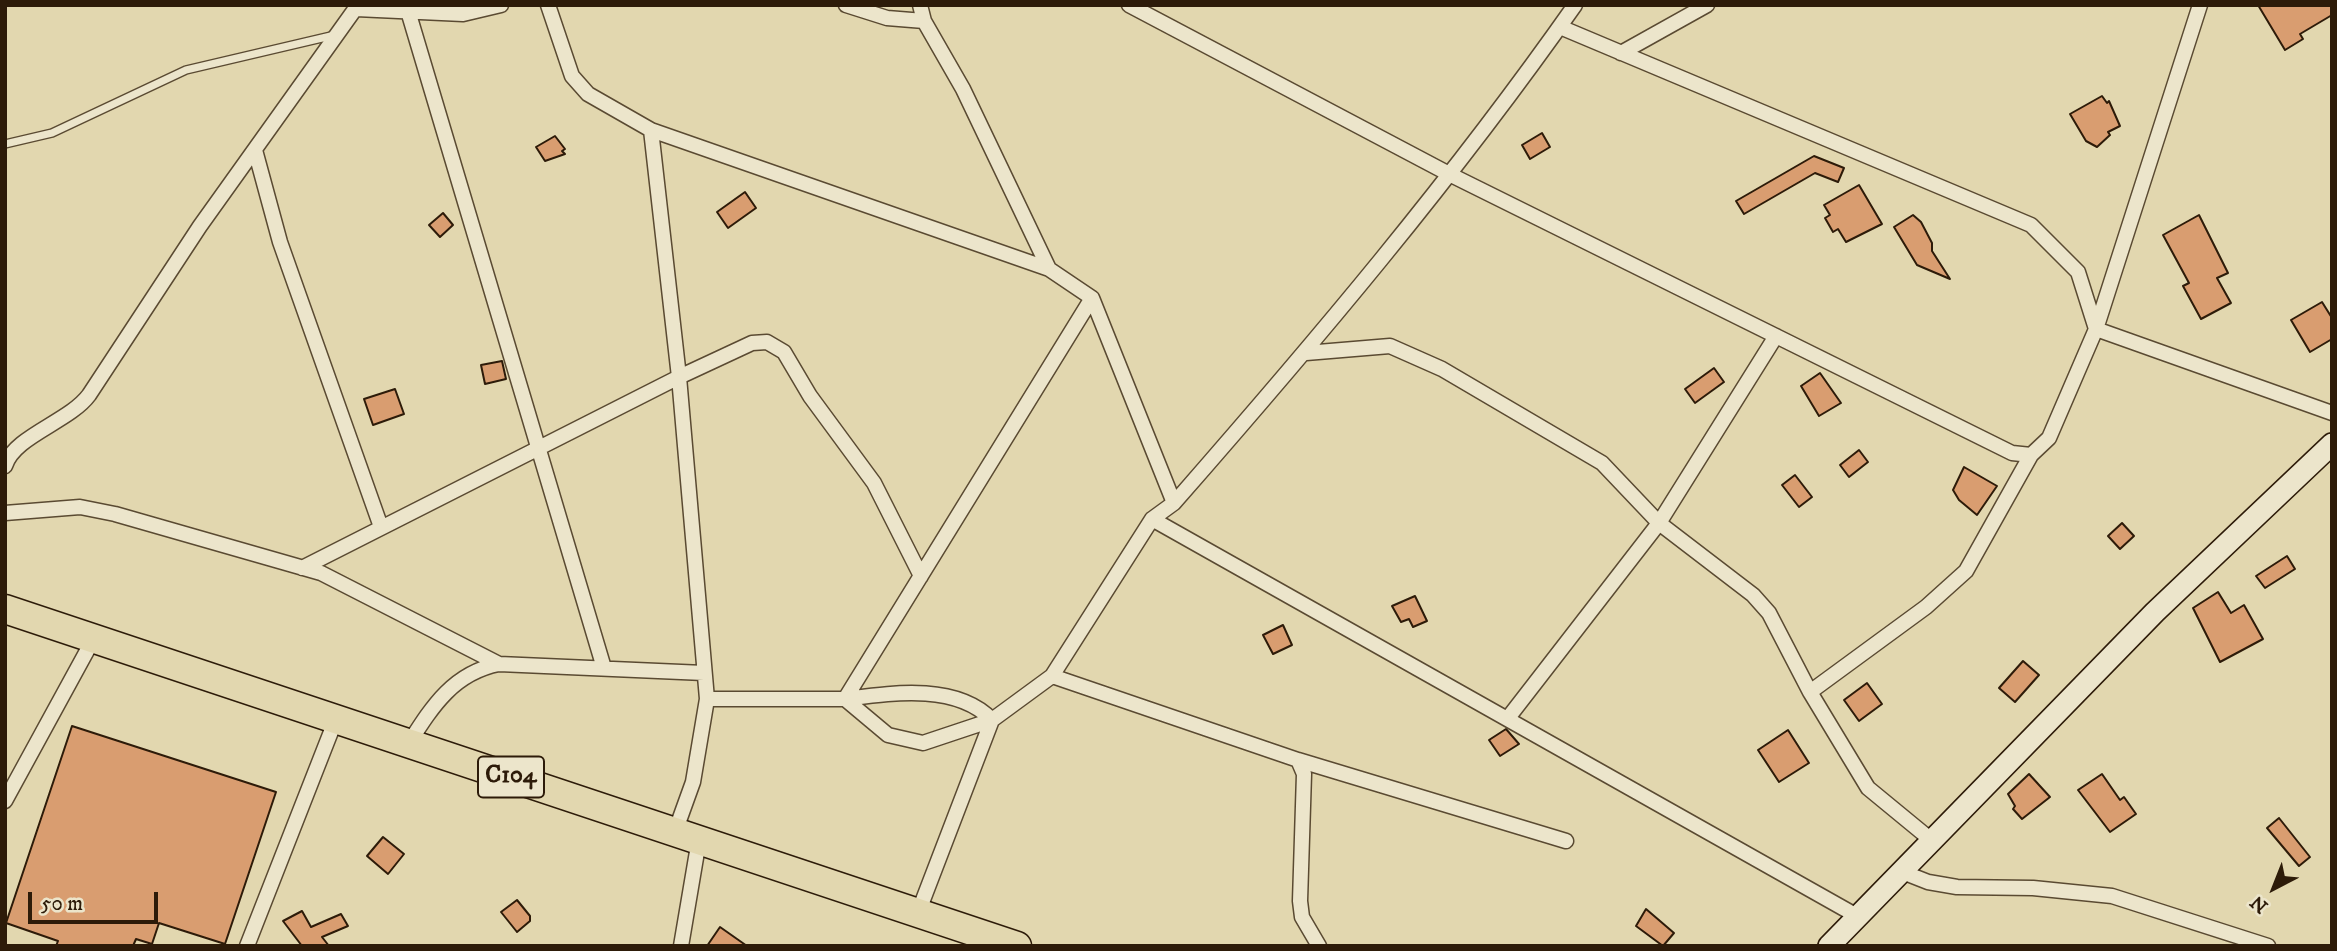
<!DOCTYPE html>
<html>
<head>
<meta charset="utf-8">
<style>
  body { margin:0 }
  #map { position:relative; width:2337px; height:951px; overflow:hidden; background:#e2d7af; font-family:"IM FELL DW Pica",serif }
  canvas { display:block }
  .frame { position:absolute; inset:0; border:7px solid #2d1b09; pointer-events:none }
  .north { position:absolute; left:2239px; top:853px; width:70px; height:70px; -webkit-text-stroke:5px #ece5cb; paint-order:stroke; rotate:222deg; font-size:19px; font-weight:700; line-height:28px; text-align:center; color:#2d1b09 }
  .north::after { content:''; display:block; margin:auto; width:24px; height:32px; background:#2d1b09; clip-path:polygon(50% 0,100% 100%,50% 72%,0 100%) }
  .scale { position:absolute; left:28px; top:892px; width:130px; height:32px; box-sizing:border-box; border:4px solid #2d1b09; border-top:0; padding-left:9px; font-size:21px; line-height:24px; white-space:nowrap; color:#2d1b09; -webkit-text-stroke:5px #ece5cb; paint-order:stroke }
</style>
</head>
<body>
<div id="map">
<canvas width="2337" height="951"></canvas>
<div class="frame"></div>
<div class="north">N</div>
<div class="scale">50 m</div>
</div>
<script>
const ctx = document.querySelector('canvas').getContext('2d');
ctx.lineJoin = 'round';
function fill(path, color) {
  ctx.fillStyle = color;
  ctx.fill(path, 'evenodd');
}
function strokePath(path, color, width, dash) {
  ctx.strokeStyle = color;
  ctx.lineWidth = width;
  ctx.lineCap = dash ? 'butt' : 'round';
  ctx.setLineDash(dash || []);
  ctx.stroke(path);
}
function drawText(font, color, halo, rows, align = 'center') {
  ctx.font = font + ' "IM FELL DW Pica",serif';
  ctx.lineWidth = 7;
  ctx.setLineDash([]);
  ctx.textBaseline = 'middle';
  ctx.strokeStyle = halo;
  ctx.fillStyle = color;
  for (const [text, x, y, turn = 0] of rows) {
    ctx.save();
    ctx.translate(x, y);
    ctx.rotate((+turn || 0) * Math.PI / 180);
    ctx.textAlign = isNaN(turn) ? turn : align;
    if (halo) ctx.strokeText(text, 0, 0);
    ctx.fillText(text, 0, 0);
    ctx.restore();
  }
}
const building = new Path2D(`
  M2258,5H2332V15L2300,34L2303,39L2285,50Z
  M2102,96L2107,103L2109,101L2120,126L2108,132L2110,135L2097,147L2086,141L2070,114Z
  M1542,133L1550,147L1530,159L1522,145Z
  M555,136L565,149L562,151L565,154L545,161L536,147Z
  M1814,156L1844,168L1838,182L1815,173L1744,214L1736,201Z
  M1859,185L1882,224L1846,242L1838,229L1833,232L1825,218L1830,215L1824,205Z
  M745,192L756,208L728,228L717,212Z
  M443,213L453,225L440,237L429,225Z
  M1913,215L1921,222L1932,243V251L1950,279L1917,265L1894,227Z
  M2199,215L2228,273L2217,278L2231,303L2201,319L2183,286L2189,283L2163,235Z
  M2322,302L2332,318V339L2310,352L2291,320Z
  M502,361L506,379L485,384L481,365Z
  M1714,368L1724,382L1695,403L1685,389Z
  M1820,373L1841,403L1819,416L1801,386Z
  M395,389L404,414L373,425L364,399Z
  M1859,450L1868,462L1849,477L1840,465Z
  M1964,467L1997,486L1977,515L1959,500L1953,490Z
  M1795,475L1812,497L1799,507L1782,485Z
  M2122,523L2134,536L2120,549L2108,536Z
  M2287,556L2295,569L2265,588L2256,576Z
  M2218,592L2231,613L2244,605L2263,639L2220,662L2193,608Z
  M1415,596L1427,621L1413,627L1409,619L1401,622L1392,606Z
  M1283,625L1292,645L1273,654L1263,635Z
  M2023,661L2039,675L2015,702L1999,688Z
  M1867,683L1882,704L1859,721L1844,700Z
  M72,726L276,792L225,944L159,923L152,944L136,939L133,946H56L58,941L6,923Z
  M1506,729L1519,744L1500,756L1489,740Z
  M1788,730L1809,763L1779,782L1758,750Z
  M2029,774L2050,797L2022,819L2013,809L2015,806L2008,794Z
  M2102,774L2120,800L2124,797L2136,814L2110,832L2078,790Z
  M2279,818L2310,857L2299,866L2267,828Z
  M383,837L404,854L388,874L367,856Z
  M517,900L530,916V921L517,932L501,912Z
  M1646,909L1674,933L1663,946L1636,926Z
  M302,911L311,927L341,914L348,926L322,937L329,946H302L283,921Z
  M720,927L747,946H707Z`);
fill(building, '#d99d70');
strokePath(building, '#2d1b09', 2);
const lane = new Path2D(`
  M5,144L52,133L186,70L335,35`);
const street = new Path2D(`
  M548,5L572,76L588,94L651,130L1049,269L1092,298L1174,503
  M846,5L887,18L924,21
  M920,5L924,21L963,89L1049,269
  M1129,5L1451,175L2012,453L2031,455L2049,438L2096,329L2200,5
  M356,9L463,14L501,5
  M408,11L604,668
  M1560,27L2031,225L2078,272L2096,329L2332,413
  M1621,53L1707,5
  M651,130L679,377L707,699L693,782L675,832
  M255,150L280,242L381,527
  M1306,353L1390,346L1442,369L1602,463L1659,523L1753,595L1769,613L1810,692L1868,788L1930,839
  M5,466C14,436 69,422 89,395L200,226L358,5
  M5,513L80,507L115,514L321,573L499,664
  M1152,519L1857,916
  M302,568L679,377L752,343L767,342L784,352L810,396L874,483L921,576
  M1052,676L1298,760L1304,774L1300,901L1302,917L1319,946
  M1810,692L1926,607L1966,571L2031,455
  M707,699H845L1092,298
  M845,699L888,735L923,743L992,720L1052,676L1152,519L1174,503C1315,342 1452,180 1575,5
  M845,699C892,693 956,683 992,720L918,913
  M1508,718L1659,523L1776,336
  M409,743C432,707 453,673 499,664L704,673
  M1298,760L1566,841
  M5,801L94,638
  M1900,871L1928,882L1957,887L2033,888L2112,896L2268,946
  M247,946L336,719
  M681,946L699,840`);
const secondary = new Path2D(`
  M1829,946L2155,612L2332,444`);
const highway = new Path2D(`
  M5,609L1017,946`);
strokePath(lane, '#5a4a32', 10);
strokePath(street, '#5a4a32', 17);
strokePath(secondary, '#2d1b09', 24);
strokePath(highway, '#2d1b09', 31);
strokePath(lane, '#ece5cb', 7);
strokePath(street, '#ece5cb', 14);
strokePath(secondary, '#ece5cb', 21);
strokePath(highway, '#e2d7af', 28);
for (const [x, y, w] of [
  [511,777,66]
]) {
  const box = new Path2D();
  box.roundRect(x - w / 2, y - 20.5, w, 41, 5);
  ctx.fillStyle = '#ece5cb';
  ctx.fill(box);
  strokePath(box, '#2d1b09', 2);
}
drawText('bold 24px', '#2d1b09', null, [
  ["C104",511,777]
]);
</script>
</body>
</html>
